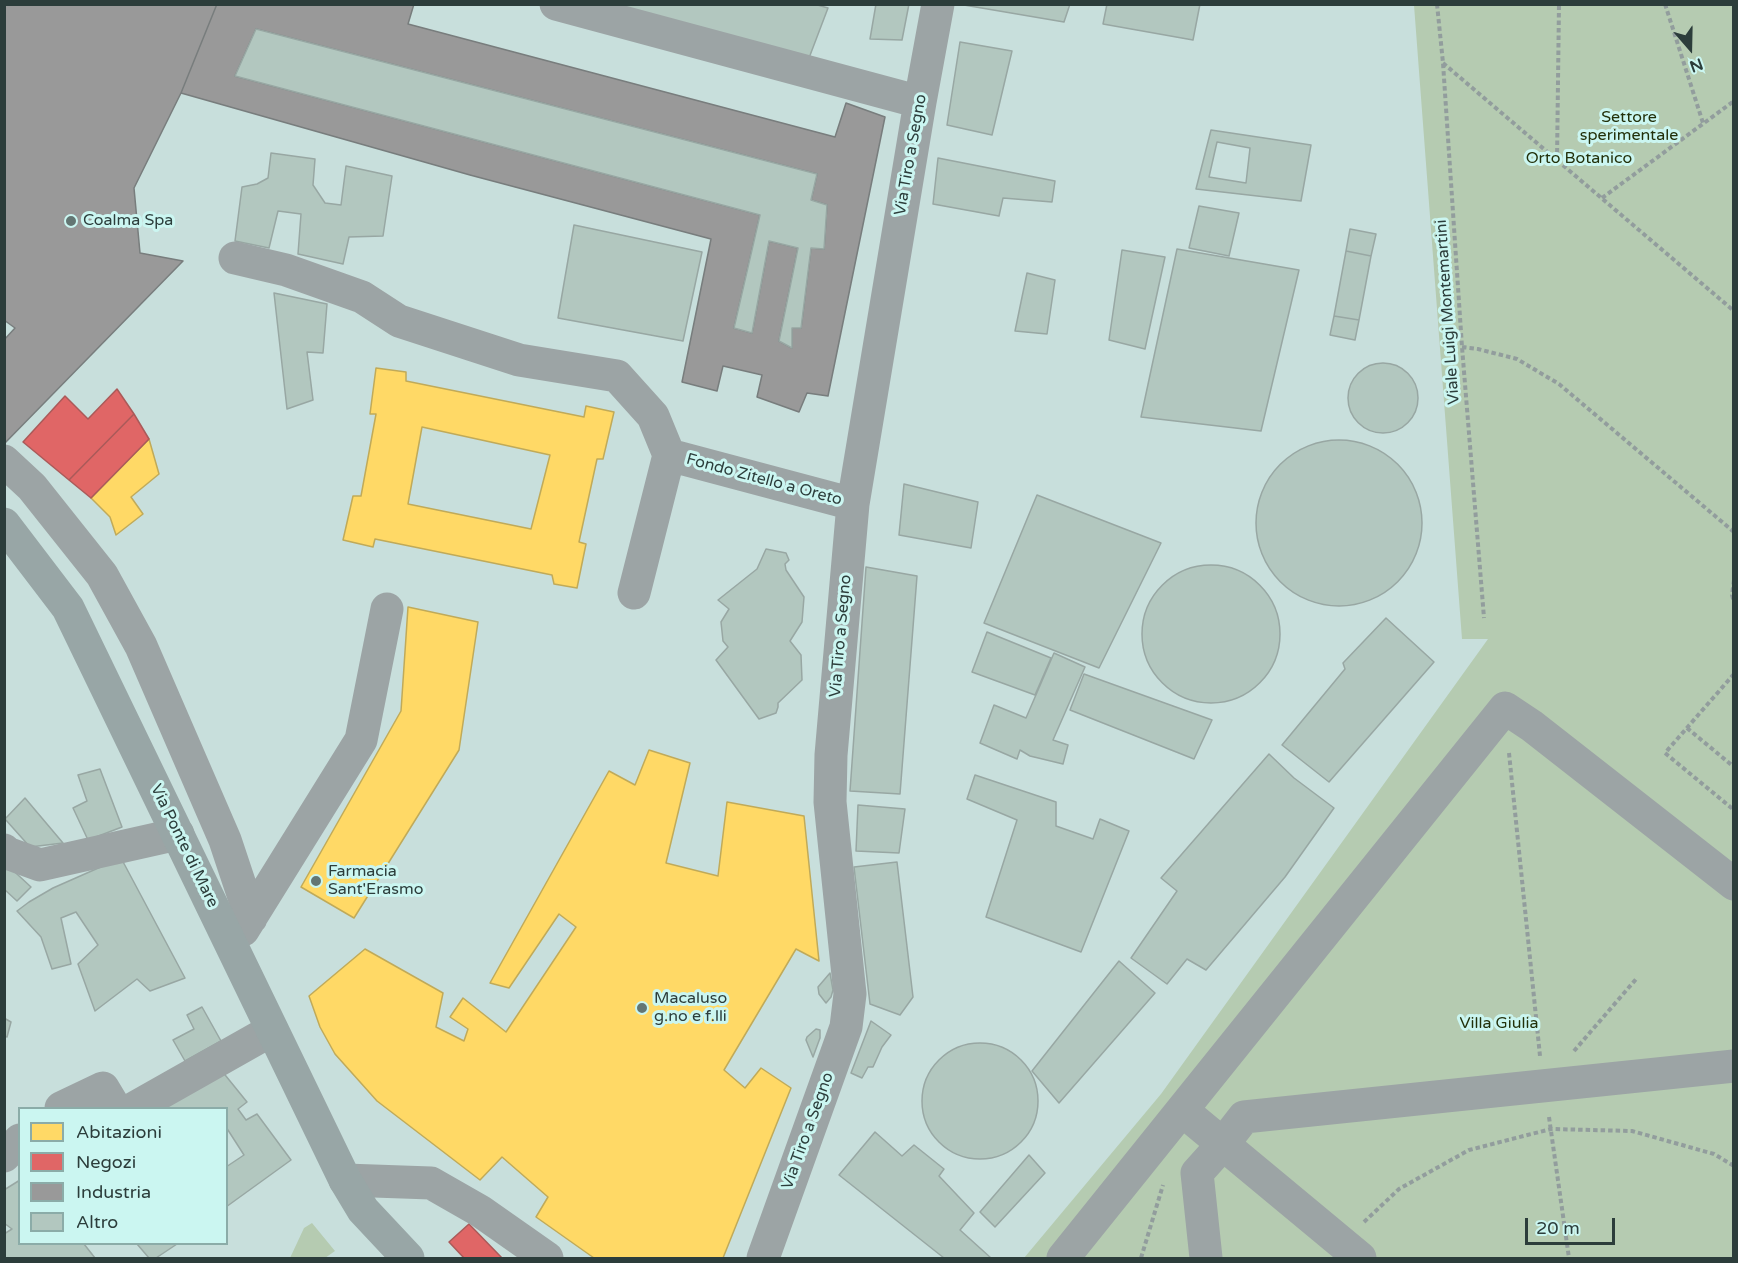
<!DOCTYPE html>
<html>
<head>
<meta charset="utf-8">
<style>
  body { margin:0 }
  #map { position:relative; width:1738px; height:1263px; overflow:hidden; background:#c8dfdc; font-family:"Varela Round",sans-serif }
  canvas { display:block }
  .frame { position:absolute; inset:0; border:6px solid #2c3d3b; pointer-events:none }
  .legend { position:absolute; left:18px; top:1107px; width:210px; height:138px; box-sizing:border-box; background:#cbf6f1; border:2px solid #8baca8; margin:0; padding:8px 10px; list-style:none; font-size:18px; color:#2c3d3b }
  .legend li { display:flex; align-items:center; gap:12px; height:30px }
  .legend b { width:30px; border:2px solid #8baca8 }
  .north { position:absolute; left:1660px; top:18px; width:60px; height:60px; -webkit-text-stroke:4px #cbf6f1; paint-order:stroke; rotate:160deg; font-size:16px; font-weight:700; line-height:24px; text-align:center; color:#2c3d3b }
  .north::after { content:''; display:block; margin:auto; width:21px; height:27px; background:#2c3d3b; clip-path:polygon(50% 0,100% 100%,50% 72%,0 100%) }
  .scale { position:absolute; left:1525px; top:1218px; width:90px; height:27px; box-sizing:border-box; border:3px solid #2c3d3b; border-top:0; padding-left:8px; font-size:18px; line-height:21px; white-space:nowrap; color:#2c3d3b; -webkit-text-stroke:4px #cbf6f1; paint-order:stroke }
</style>
</head>
<body>
<div id="map">
<canvas width="1738" height="1263"></canvas>
<div class="frame"></div>
<ul class="legend">
<li><b style="height:16px;background:#ffd966"></b>Abitazioni</li>
<li><b style="height:16px;background:#e06666"></b>Negozi</li>
<li><b style="height:16px;background:#999"></b>Industria</li>
<li><b style="height:16px;background:#b2c7bf"></b>Altro</li>
</ul>
<div class="north">N</div>
<div class="scale">20 m</div>
</div>
<script>
const ctx = document.querySelector('canvas').getContext('2d');
ctx.lineJoin = 'round';
function fill(path, color) {
  ctx.fillStyle = color;
  ctx.fill(path, 'evenodd');
}
function strokePath(path, color, width, dash) {
  ctx.strokeStyle = color;
  ctx.lineWidth = width;
  ctx.lineCap = dash ? 'butt' : 'round';
  ctx.setLineDash(dash || []);
  ctx.stroke(path);
}
function drawText(font, color, halo, rows, align = 'center') {
  ctx.font = font + ' "Varela Round",sans-serif';
  ctx.lineWidth = 6;
  ctx.setLineDash([]);
  ctx.textBaseline = 'middle';
  ctx.strokeStyle = halo;
  ctx.fillStyle = color;
  for (const [text, x, y, turn = 0] of rows) {
    ctx.save();
    ctx.translate(x, y);
    ctx.rotate((+turn || 0) * Math.PI / 180);
    ctx.textAlign = isNaN(turn) ? turn : align;
    if (halo) ctx.strokeText(text, 0, 0);
    ctx.fillText(text, 0, 0);
    ctx.restore();
  }
}
fill(new Path2D(`
  M1414,5H1733V1258H1024L1161,1094L1488,639H1462Z
  M312,1223L335,1251L325,1258H290L304,1228Z`), '#b5cbb1');
const homes = new Path2D(`
  M376,368L406,372V381L584,417L586,406L614,412L603,459H597L579,542L586,544L577,588L554,584L552,575L375,539L373,547L343,540L353,496H361L376,414H370ZM422,427L550,455L531,529L408,504Z
  M149,439L159,474L131,497L143,514L116,535L110,517L91,498Z
  M408,607L478,622L459,750L354,918L301,887L401,711Z
  M649,750L690,763L666,863L718,876L727,802L804,816L819,961L796,949L724,1070L745,1088L761,1068L791,1088L723,1258H594L536,1217L548,1197L502,1157L480,1180L377,1101L335,1054L320,1027L309,996L365,949L443,993L436,1027L464,1041L468,1029L450,1017L463,998L506,1032L576,927L559,914L509,988L490,983L609,771L635,785Z`);
fill(homes, '#ffd966');
strokePath(homes, '#c0aa59', 1.5);
const shops = new Path2D(`
  M117,389L134,414L69,480L23,442L65,396L88,419Z
  M134,414L149,439L91,498L69,480Z
  M469,1224L502,1258H464L449,1242Z`);
fill(shops, '#e06666');
strokePath(shops, '#aa5a59', 1.5);
const industry = new Path2D(`
  M4,4H217L181,93L134,188L140,253L183,261L4,444V340L15,328L4,320Z
  M217,4H414L408,24L835,137L846,103L885,117L828,396L807,393L799,412L757,397L762,375L723,366L717,391L682,382L711,239L470,175L181,93ZM256,29L817,174L811,200L827,205L824,249L811,248L801,328H792V348L779,341L798,248L769,241L752,333L734,328L760,215L235,76Z`);
fill(industry, '#999');
strokePath(industry, '#787d7d', 1.5);
const building = new Path2D(`
  M612,4H814L828,8L809,58Z
  M876,4H909L902,40L870,39Z
  M958,4H1070L1064,22Z
  M1107,4H1200L1193,40L1103,24Z
  M256,29L817,174L811,200L827,205L824,249L811,248L801,328H792V348L779,341L798,248L769,241L752,333L734,328L760,215L235,76Z
  M960,42L1012,51L992,135L947,125Z
  M1211,130L1311,145L1301,201L1196,189Z
  M1217,142L1250,148L1246,183L1209,177Z
  M271,153L315,159L313,185L325,203L341,205L346,166L392,176L383,236L349,237L343,264L298,254L301,214L278,211L269,248L235,241L242,187L257,184L268,178Z
  M938,158L1055,181L1052,202L1003,198L999,216L933,204Z
  M1199,206L1239,213L1229,256L1189,248Z
  M574,225L702,252L683,341L558,318Z
  M1350,229L1376,234L1371,256L1346,251Z
  M1177,249L1299,270L1261,431L1141,417Z
  M1122,250L1165,257L1145,349L1109,340Z
  M1346,251L1371,256L1359,320L1334,316Z
  M1027,273L1055,280L1047,334L1015,331Z
  M274,293L327,304L323,353L307,352L313,400L287,409Z
  M1334,316L1359,320L1355,340L1330,335Z
  M1348 398a35 35 0 1 1 70 0a35 35 0 1 1-70 0Z
  M1256 523a83 83 0 1 1 166 0a83 83 0 1 1-166 0Z
  M904,484L978,502L971,548L899,535Z
  M1037,495L1161,543L1099,668L984,623Z
  M766,549L786,553L789,560L785,564L786,570L804,597L802,622L790,641L801,655L802,680L778,703V707L776,713L759,719L716,660L728,647L723,641L721,622L729,609L718,600L757,569Z
  M1142 634a69 69 0 1 1 138 0a69 69 0 1 1-138 0Z
  M866,567L917,576L900,794L850,791Z
  M1386,618L1434,662L1329,782L1282,745L1345,669L1343,663Z
  M987,632L1051,658L1035,695L972,672Z
  M1054,653L1085,667L1053,740L1068,745L1063,764L1030,756L1020,750L1017,759L980,743L994,705L1026,718Z
  M1084,674L1212,720L1194,759L1070,710Z
  M1269,754L1294,778L1334,808L1285,877L1206,970L1187,959L1167,984L1131,958L1177,891L1161,878Z
  M100,769L122,827L88,840L73,808L87,801L78,775Z
  M975,775L1056,802V826L1093,839L1100,819L1129,831L1081,952L986,917L1017,820L967,799Z
  M25,798L63,843L30,847L5,819Z
  M858,805L905,809L899,853L856,851Z
  M121,858L185,978L150,991L137,979L95,1011L78,964L98,945L76,912L61,918L71,964L52,969L41,937L17,911L29,902L53,888Z
  M4,862L31,887L17,901L4,889Z
  M897,862L913,997L900,1015L870,1004L854,867Z
  M1119,961L1155,993L1059,1103L1032,1071Z
  M830,973L833,990L831,997L826,1003L819,994L818,987Z
  M202,1007L221,1041L185,1061L173,1040L194,1029L187,1015Z
  M4,1018L11,1022L7,1037L4,1036Z
  M871,1021L891,1035L882,1047L873,1067H868L862,1078L851,1073Z
  M816,1029L820,1030V1038L813,1057L806,1040L807,1037Z
  M922 1101a58 58 0 1 1 116 0a58 58 0 1 1-116 0Z
  M217,1065L247,1102L238,1109L246,1120L257,1114L291,1160L226,1207V1167L244,1155L226,1127V1108H157Z
  M875,1132L902,1156L914,1145L944,1169L939,1176L974,1213L960,1230L991,1258H944L839,1175Z
  M1029,1155L1045,1173L995,1227L980,1212Z
  M20,1180V1244H84L95,1258H4V1234L12,1229L4,1223V1190Z
  M137,1244H177L156,1258H149Z`);
fill(building, '#b2c7bf');
strokePath(building, '#98a7a3', 1.5);
strokePath(new Path2D(`
  M1437,4L1443,63L1462,347L1484,618
  M1665,4L1703,123
  M1443,63L1734,311
  M1557,160L1559,4
  M1602,198L1734,101
  M1462,347L1478,349L1517,359L1559,384L1734,532
  M1734,580L1732,595L1734,602
  M1734,674L1665,753L1734,810
  M1687,728L1734,767
  M1509,753L1540,1056
  M1574,1051L1637,978
  M1549,1117L1569,1258
  M1364,1222L1399,1189L1469,1150L1551,1129L1632,1131L1714,1154L1734,1166
  M1141,1258L1163,1185`), '#929d9d', 4, [4.5, 3]);
strokePath(new Path2D(`
  M556,4L920,102
  M235,258L286,270L362,297L399,321L519,360L617,376L653,416L669,455L853,504
  M4,461L32,487L102,575L141,646L225,840L251,918
  M634,593L669,455
  M4,850L7,853L40,865L178,834
  M243,930L361,740L387,609
  M61,1108L103,1088L115,1108
  M134,1108L272,1030
  M1183,1111L1360,1258
  M4,1156L20,1140
  M345,1180L431,1183L480,1211L547,1258
  M763,1258L846,1027L850,994L830,802L831,755L853,504L920,102L938,4
  M1063,1258L1505,708L1532,726L1734,884
  M1206,1258L1197,1173L1223,1144L1244,1117L1734,1066`), '#9ca4a5', 33);
strokePath(new Path2D(`
  M4,524L68,608L345,1180L363,1210L408,1258`), '#98a6a6', 33);
for (const [x, y, r, color] of [
  [71,221,6,"#637673"],
  [316,881,6,"#637673"],
  [642,1008,6,"#637673"]
]) {
  const dot = new Path2D();
  dot.arc(x, y, r, 0, 2 * Math.PI);
  ctx.fillStyle = color;
  ctx.fill(dot);
  strokePath(dot, '#cbf6f1', 2);
}
drawText('16px', '#22300a', '#cbf6f1', [
  ["Settore",1629,118],
  ["sperimentale",1629,136],
  ["Orto Botanico",1579,159],
  ["Villa Giulia",1499,1024]
]);
drawText('16px', '#2c3d3b', '#cbf6f1', [
  ["Via Tiro a Segno",911,155,-80],
  ["Viale Luigi Montemartini",1448,312,-94],
  ["Fondo Zitello a Oreto",764,480,15],
  ["Via Tiro a Segno",841,636,-85],
  ["Via Ponte di Mare",184,846,64],
  ["Via Tiro a Segno",808,1131,-70]
]);
drawText('16px', '#2c3d3b', '#cbf6f1', [
  ["Coalma Spa",83,221],
  ["Farmacia",328,872],
  ["Sant'Erasmo",328,890],
  ["Macaluso",654,999],
  ["g.no e f.lli",654,1017]
], 'left');
</script>
</body>
</html>
